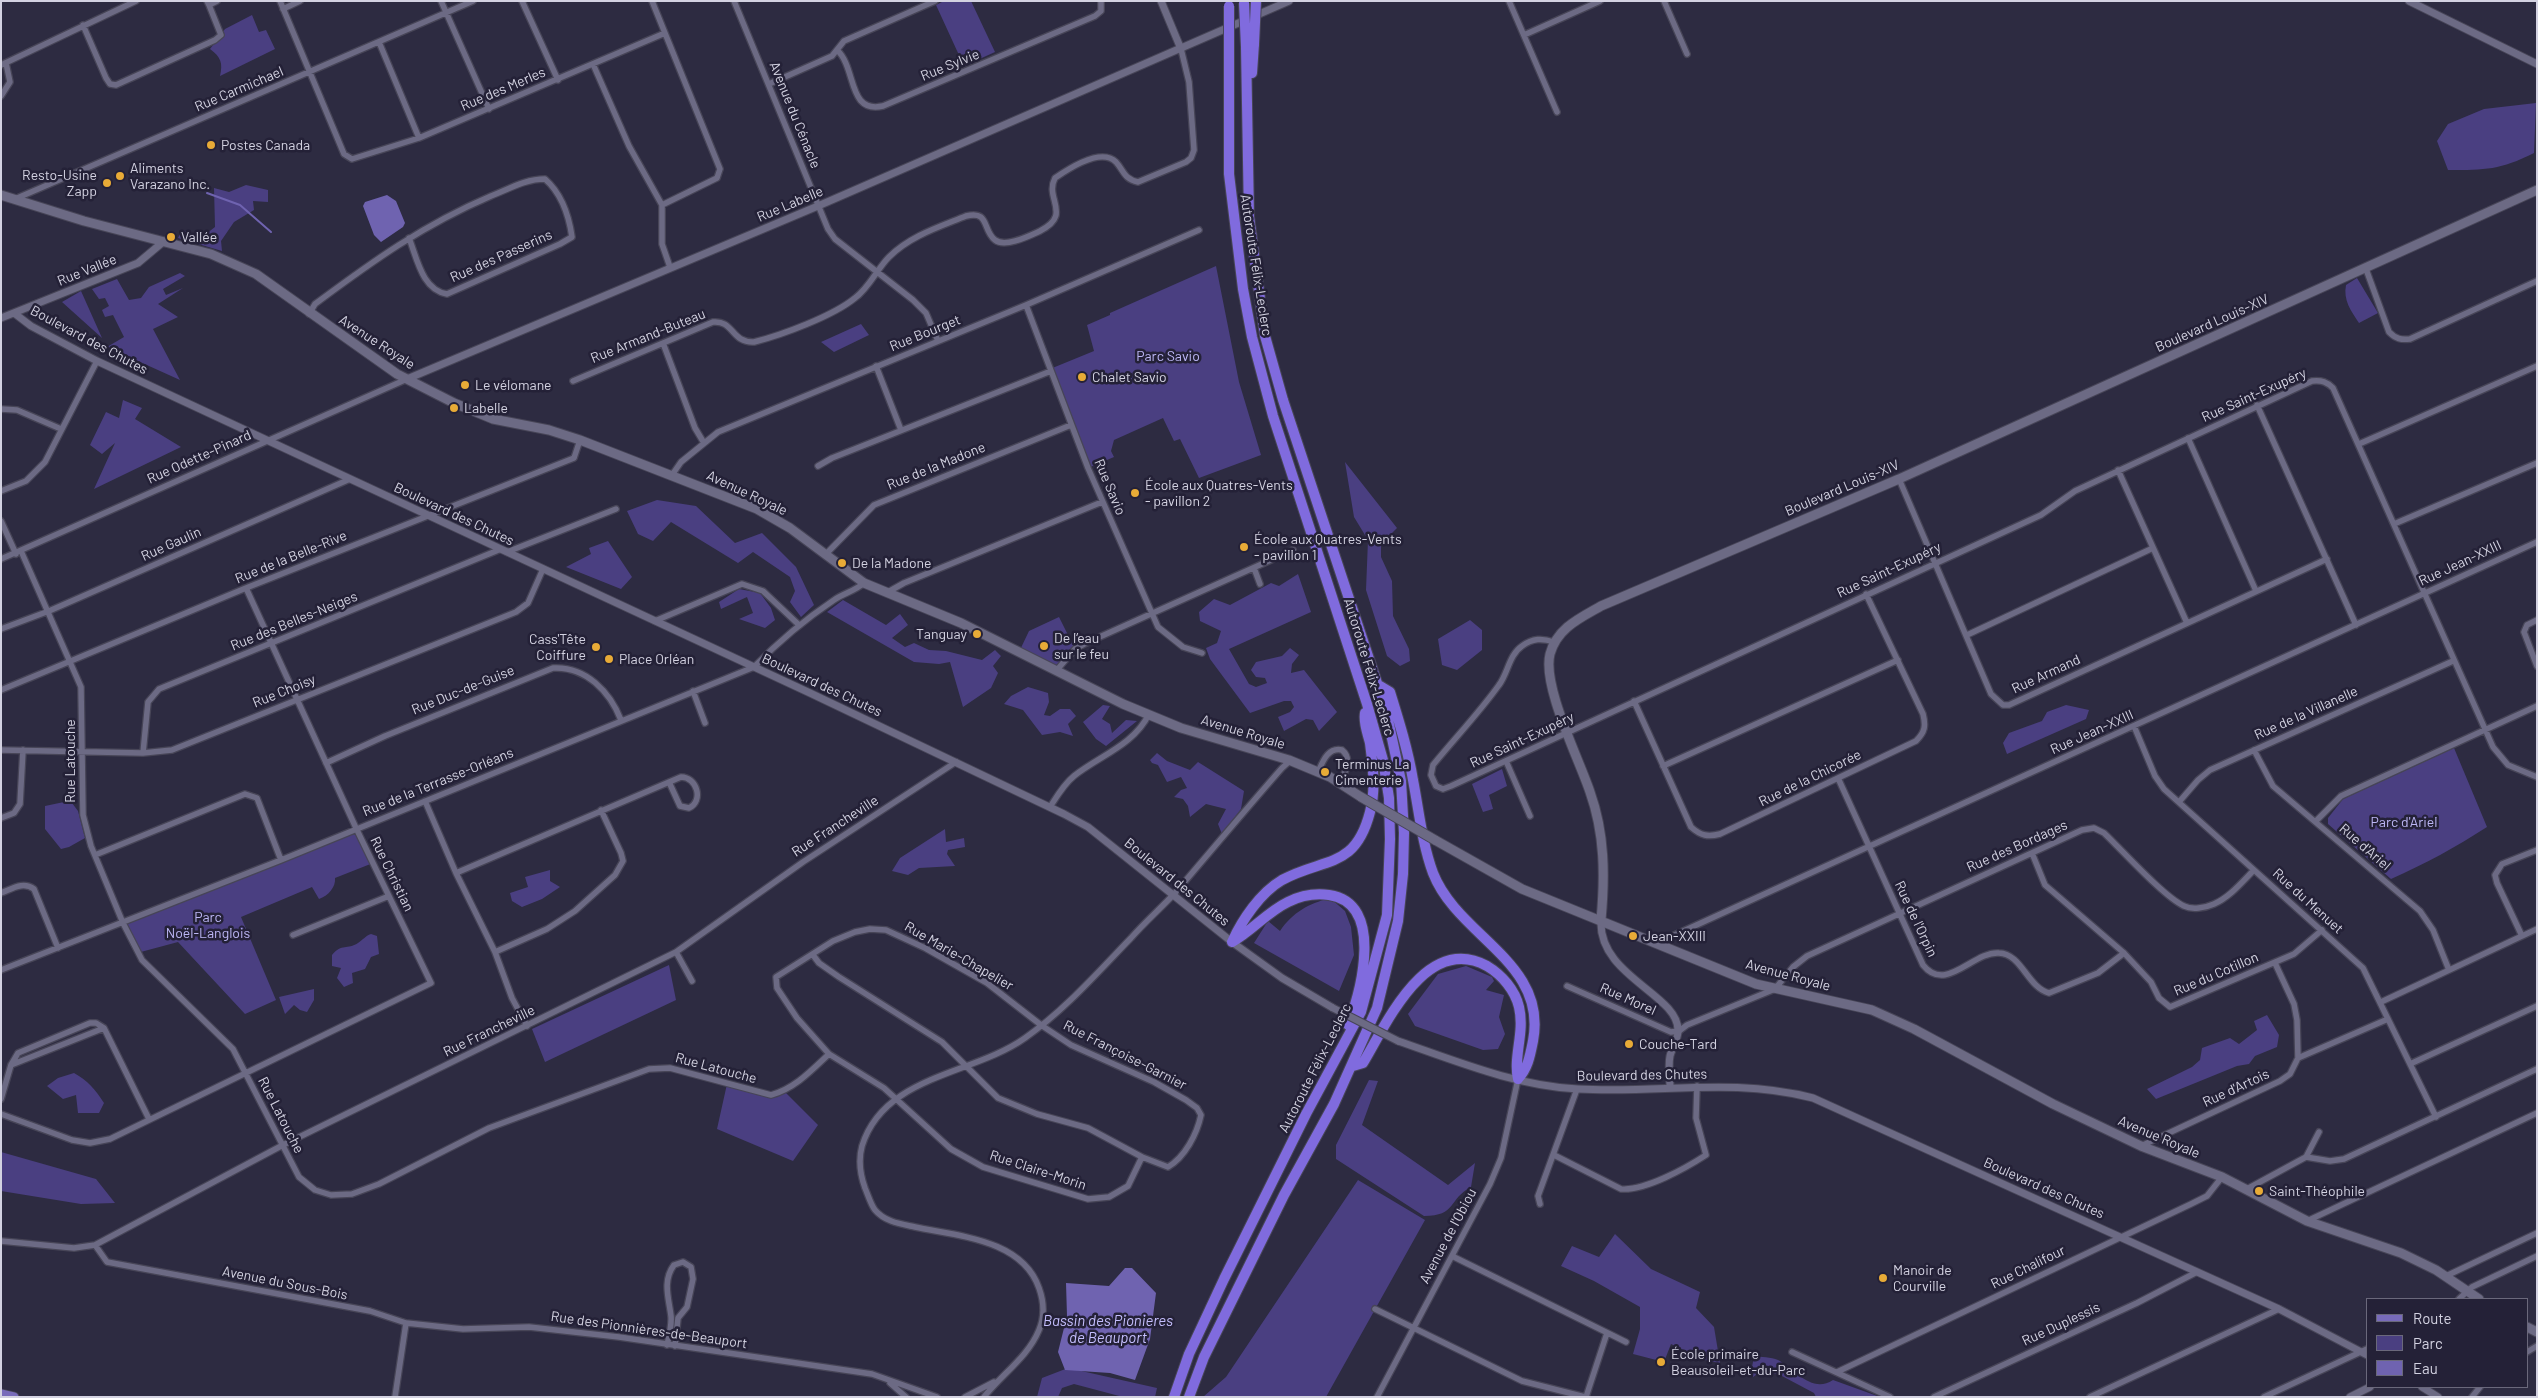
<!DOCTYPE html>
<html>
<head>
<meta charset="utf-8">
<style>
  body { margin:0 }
  #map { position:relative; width:2538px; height:1398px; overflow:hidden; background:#2d2b41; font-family:Barlow,sans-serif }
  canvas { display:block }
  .frame { position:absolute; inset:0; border:2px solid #d3d2e1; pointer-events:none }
  .legend { position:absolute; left:2366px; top:1298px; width:162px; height:90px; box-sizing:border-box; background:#242137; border:1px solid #6a687b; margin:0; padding:6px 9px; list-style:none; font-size:15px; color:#d3d2e1 }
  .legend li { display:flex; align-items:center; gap:10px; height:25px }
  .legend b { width:25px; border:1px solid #6a687b }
</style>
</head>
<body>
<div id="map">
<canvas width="2538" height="1398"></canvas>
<div class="frame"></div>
<ul class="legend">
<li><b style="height:6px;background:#786bba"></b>Route</li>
<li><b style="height:14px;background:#4a3f81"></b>Parc</li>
<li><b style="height:14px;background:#6f63b0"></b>Eau</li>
</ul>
</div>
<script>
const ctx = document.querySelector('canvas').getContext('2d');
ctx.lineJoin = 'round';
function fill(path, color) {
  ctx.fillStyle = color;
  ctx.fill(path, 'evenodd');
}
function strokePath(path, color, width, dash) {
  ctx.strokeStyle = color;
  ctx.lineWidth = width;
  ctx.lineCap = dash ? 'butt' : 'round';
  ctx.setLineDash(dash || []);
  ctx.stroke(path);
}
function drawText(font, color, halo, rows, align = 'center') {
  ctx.font = font + ' Barlow,sans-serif';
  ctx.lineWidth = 5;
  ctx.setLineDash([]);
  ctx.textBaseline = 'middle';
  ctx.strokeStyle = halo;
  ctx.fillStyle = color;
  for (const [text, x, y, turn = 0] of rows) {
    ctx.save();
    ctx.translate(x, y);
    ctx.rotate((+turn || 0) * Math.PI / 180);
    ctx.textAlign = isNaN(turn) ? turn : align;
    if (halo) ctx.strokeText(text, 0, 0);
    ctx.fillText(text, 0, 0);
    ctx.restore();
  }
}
fill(new Path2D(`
  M944,1H971L995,52L964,66L936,5Z
  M252,15L259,32L266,30L275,49L220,76C223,63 221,57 210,49L225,29Z
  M2536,103L2534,153C2500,170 2486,170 2448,170L2437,141L2448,124L2484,109Z
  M246,185L268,190V202L253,201L254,210L234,222L221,241L222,251L178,238L182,230L202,237L215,227L214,188L229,192Z
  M1216,266L1239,382L1261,455L1199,478L1180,439L1174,441L1163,418L1114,440L1111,451L1114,457L1088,468L1050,369L1094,351L1087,325L1110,315V313Z
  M180,273L185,276L163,289L166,295L183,288L158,304L178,317L153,329L180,380L107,347L124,337L113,315L105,317L102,310L109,306L105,298L99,299L92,289L117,279L129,300L141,298L149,287Z
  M2357,278L2378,313L2359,323C2351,311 2343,300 2346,285Z
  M81,291L102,338L62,302Z
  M861,324L869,335L834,352L821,342Z
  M123,400L142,408L135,419L181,447L94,489L115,443L102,454L90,445L106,412L119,418Z
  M1345,462L1397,528L1381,544V557L1392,581L1393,616L1409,649L1410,661L1400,666L1387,656L1366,590L1368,540L1354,517Z
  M657,500L696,506L735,543L762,533L796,567L814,605L801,617L790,602L795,591L790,577L753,552L738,563L671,522L653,541L638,534L627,511Z
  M608,541L632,577L621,589L566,567L591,554L589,548Z
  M1298,574L1311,612L1229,649L1249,684L1256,687L1267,683L1265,678L1256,677L1251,670L1256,662L1282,656L1290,648L1299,655L1292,664L1291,673L1304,670L1337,712L1319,731L1313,720L1306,719L1284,731L1278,717L1290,712L1294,707L1291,701H1284L1250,713L1210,659L1206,648L1217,643L1221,631L1200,621L1199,612L1214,599L1230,605L1271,583L1279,586Z
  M739,589L760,593L771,608L775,620L765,628L739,619L753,613L747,597L721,609L719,602Z
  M843,600L886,625L900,614L908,625L892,638L905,647L914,643L929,650L946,651L982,660L995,650L1001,656L993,666L998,673L991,688L963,707L950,662L939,664L914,662L827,612Z
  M1059,617L1075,649L1056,671L1019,652L1029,631Z
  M1470,620L1482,630V650L1457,670L1442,665L1438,639Z
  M1028,687L1048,693L1049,702L1044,715L1050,716L1060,709H1070L1076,716L1068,724L1073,736L1060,732L1042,735L1023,710L1004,704L1011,696Z
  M1103,705L1110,706L1102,719L1110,724L1112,733L1126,720L1137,721L1106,746L1096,739L1083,722Z
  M2066,705L2089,710L2086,719L2007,754L2003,743L2009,733L2042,721L2047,712Z
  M2454,748L2487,827C2456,847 2425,864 2391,879L2328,824V818L2343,799Z
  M1157,753L1167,761L1190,770L1198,762L1244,791L1241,809L1222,834L1218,824L1226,809L1206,804L1190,817L1188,806L1183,799L1174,797L1181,790L1187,788L1181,777L1167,782L1158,765L1152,763L1150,760Z
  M1502,769L1507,786L1489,795L1493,809L1483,812L1472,784Z
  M64,802L72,803L78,811L85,838L69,847L61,849L45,829V806Z
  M356,828L373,863L335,878C336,887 328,896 319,899L312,887L241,917L276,1000L245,1014L178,942L137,953L123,923Z
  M945,829L946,842L964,838L965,847L948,850L947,854L955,866L919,868L908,875L892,871L900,858Z
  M550,870V881L560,887L542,899L522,907L512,901L510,893L528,887L525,877Z
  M1330,898L1345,911L1351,927L1354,955L1339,991L1254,943L1268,921L1280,931C1293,912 1308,904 1330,898Z
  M371,934L377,936L379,954L371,957L365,969L352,973L353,983L344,987L337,978L341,968L332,966V955C342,943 347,950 358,943C363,940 365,936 371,934Z
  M669,965L676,1000L545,1062L532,1029Z
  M1466,966L1492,977L1494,981L1486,990L1504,995L1499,1017L1505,1034L1498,1049L1483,1050L1415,1026L1408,1014L1438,974Z
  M314,989V1000L307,1012L300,1010L294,1005L285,1014L279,997Z
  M2267,1015L2279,1035L2277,1047L2255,1056L2249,1064L2237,1066L2156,1099L2147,1089L2192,1067L2200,1060L2202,1048L2230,1038L2239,1044L2257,1030L2254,1021Z
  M74,1073C88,1081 95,1089 104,1103L99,1113H78L76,1095L63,1099L47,1086L58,1078Z
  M1369,1080L1378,1081L1362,1125L1448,1185L1475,1163L1471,1187C1448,1199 1457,1216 1424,1216L1336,1159V1145Z
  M727,1084L771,1095L784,1091L818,1125L793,1161L717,1129Z
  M1,1152L96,1179L115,1203L81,1204L1,1191Z
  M1358,1180L1425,1220L1326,1397H1203L1226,1377Z
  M1615,1234L1651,1269L1700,1292L1696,1308L1714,1327L1720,1363L1705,1360L1671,1344L1664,1362L1633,1354L1640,1329V1307L1594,1281L1561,1266L1572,1246L1599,1257Z
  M1754,1356C1761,1357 1771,1357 1778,1360C1796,1370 1812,1394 1833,1380L1880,1397H1816L1814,1393L1782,1376L1763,1370L1753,1377L1751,1373Z
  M1068,1368L1157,1388L1155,1397H1123L1074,1384L1062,1388L1058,1397H1037L1042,1378Z`), '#4a3f81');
fill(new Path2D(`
  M387,195L396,201L405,223L403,227L381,242L374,235L363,206L365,202Z
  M1125,1268H1132L1156,1293L1150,1339L1135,1380L1110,1373L1065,1370L1058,1352L1067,1316L1066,1283L1109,1286Z`), '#6f63b0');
strokePath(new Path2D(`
  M207,193L240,205L271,232`), '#6f63b0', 2);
const minor = new Path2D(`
  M207,1L209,5L217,1
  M280,1L344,154L352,159L419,138L665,33
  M441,1L489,109
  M522,1L558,80
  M652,1L720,169L717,178L662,205
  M734,1L828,229L835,239L913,300L926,313L938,341
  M1509,1L1557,112
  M1664,1L1687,54
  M283,9L300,1
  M83,25L106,78L110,84L116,85L215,40L221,35L209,5
  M1524,35L1600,1
  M379,42L419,138
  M837,50C857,68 847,114 883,106L1095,16L1101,11V1
  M593,64L629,146L662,205V244L670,267
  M1,65L136,1
  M769,84L832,56L844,41L935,1
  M1,96L10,82L6,63
  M15,199L473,1
  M2366,269L2389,332C2396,339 2401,340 2410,339L2537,281
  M1026,305L1088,468L1158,627L1183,647L1202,653
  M309,314L315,304C373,261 423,225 491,196C509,189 525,179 545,179C561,193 569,216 572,237L560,244L447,294C422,290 417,258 409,238
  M663,343L695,428L704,443
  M876,366L901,430
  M573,381L713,322C734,320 731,343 754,342C782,335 833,316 855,298C869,288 877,269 889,257C910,236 939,227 966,216C990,210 982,230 995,240C1005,248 1029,236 1040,231C1073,214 1044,199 1055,178C1068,169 1101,147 1116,162C1124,171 1124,179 1138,182L1186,162L1191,158L1194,150L1189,82L1181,49
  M2257,405L2356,625
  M1,409L17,410L61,429
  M2188,438L2256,591
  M2359,444L2537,366
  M818,466L832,458L1051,371
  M2118,470L2187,623
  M672,475L681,462L718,432L1026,305L1199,230
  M1899,479L1991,694L2003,705H2009L2327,559
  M1,491L26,481L45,462L97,361
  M1,521L16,554
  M2394,524L2537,463
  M21,551L81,687L83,815L91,846L123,923L142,960L233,1049L299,1177L315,1190L331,1195L352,1194L379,1184L489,1128L649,1069L670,1068L771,1095C794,1089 811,1071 829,1054
  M507,552L616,509
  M826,554L874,505L1071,425
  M1,559L407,379
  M1254,568L1260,584
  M888,592L904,583L1102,502
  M2537,620L2527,625L2524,632L2537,666
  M655,621L742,584L763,591L798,624
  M1,629L49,611L350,479
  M1967,635L2153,548
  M1554,642C1542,638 1533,638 1522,646C1509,655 1508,673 1499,685C1479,713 1455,738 1433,765L1431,775L1436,786L1443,789L1451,786L2041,515L2075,491L2312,381C2322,380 2327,382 2333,388L2493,747L2508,765L2537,777
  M1056,671L1075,649L1084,644L1293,550
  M1,690L246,588L574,458L580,440
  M693,691L705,723
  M1634,701L1691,827C1701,836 1708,837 1720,834L1916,741C1925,732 1926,726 1923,714L1866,594
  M2134,726L2155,776L2164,789L2363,968L2436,1117
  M1,750L143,753L172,750L516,612L528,603L543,569
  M2254,750L2273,786L2420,911L2433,930L2449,970
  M143,753L148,702L159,689L501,549
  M1506,761L1530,816
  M326,763L385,736L553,668C586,666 610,692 621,720
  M1663,766L1898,660
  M1318,772C1323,761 1328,747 1342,750C1353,759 1345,772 1340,783
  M1838,778L1923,965C1946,994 1973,951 1999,953C2022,954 2027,987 2049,993L2098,973L2124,953
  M425,801L456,873L495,952L512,998L527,1026
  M2179,802L2198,780L2210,770L2453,661
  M1050,807C1057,796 1064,784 1074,776C1099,756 1134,745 1149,714
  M1,818L14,813L20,804L23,750
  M2316,821L2341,796L2537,706
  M2032,853L2045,885L2124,953L2151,982L2159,998L2170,1007L2294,954L2322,930
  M95,855L245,794L257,798L281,860
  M456,873L681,777C697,777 704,801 689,808L680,806L669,782
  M1,893C12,889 23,881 34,889L58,948
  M293,935L389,896
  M2522,936L2497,883L2495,875L2502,864L2537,850
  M1657,943L2537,542
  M495,952L547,929L575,911L615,875L623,861L621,853L601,810
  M676,952L692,981
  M813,955L819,963L839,977L942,1042L998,1098L1037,1114L1088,1128L1142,1157L1168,1167C1185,1157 1197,1134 1201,1115L1197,1108L1186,1100L1154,1082L1071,1045L1041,1025L987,983L925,948L886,930L870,929L855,932L833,941L776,977L777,988L797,1018L829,1054L884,1088L951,1149L983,1167L1088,1199L1109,1197L1128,1186L1142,1157
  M2275,963L2294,1004L2297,1020L2298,1058
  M1,970L281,860L754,667C779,641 804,620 834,600C844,593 855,591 864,583
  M1567,986L1671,1032L1679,1031L1687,1025L1775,989L1793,967L1807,956L2082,830L2094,828L2104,833C2122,850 2164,897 2184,906C2192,910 2205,908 2214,904C2230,897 2242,882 2254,870
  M2381,1002L2537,929
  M2410,1064L2537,1006
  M11,1065L104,1028
  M1,1099L11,1065L18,1053L90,1023H96L104,1028L149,1119
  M1,1114L72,1140L90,1143L110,1139L431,983L356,828L246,588
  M2141,1146L2280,1081L2290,1074L2298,1058L2388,1019
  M1554,1155L1621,1189C1645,1191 1686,1168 1706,1155L1696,1118L1697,1086
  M2306,1157L2319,1132
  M2247,1189L2306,1157L2330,1161L2344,1159L2537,1069
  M1540,1204L1538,1196L1577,1089
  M2307,1221L2537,1113
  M1,1241L74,1248L95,1245L283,1145L676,952L803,862L956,762
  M95,1245L107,1262L370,1311L406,1323L395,1397
  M1452,1256L1626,1342
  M2446,1276L2537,1233
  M2459,1299L2472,1287L2537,1256
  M1375,1309L1522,1381L1585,1397
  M406,1323L463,1329L529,1327L619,1337L872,1374L937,1397
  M667,1345C669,1336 672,1325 671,1316C669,1299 662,1281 674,1265L683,1262L691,1267L693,1279L687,1307L678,1318L675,1346
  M1792,1352L1890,1397
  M2527,1352L2537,1346
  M1837,1372L2191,1204L2207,1196L2222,1177
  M890,1383L906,1397
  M965,1397L994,1382
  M984,1397C1002,1374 1028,1357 1039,1330C1045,1316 1044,1302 1039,1288C1022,1239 957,1236 915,1227C901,1224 885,1222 875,1210C871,1205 868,1195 865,1188C860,1174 858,1161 862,1146C884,1075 973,1075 1025,1038C1065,1010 1098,972 1131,938C1145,922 1161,908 1175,893C1211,851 1246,809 1282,768L1291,760
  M1377,1397L1490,1184L1501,1158L1518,1079
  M1586,1397L1607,1333
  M1934,1397L2137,1303L2197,1272
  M2090,1397L2279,1309
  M2264,1397L2367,1349
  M2472,1397L2480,1387`);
const tertiary = new Path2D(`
  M1161,1L1181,49
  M2409,1L2537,64
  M14,313L31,326L97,361L810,693L1064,814L1088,827L1232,942L1282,978L1333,1008
  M1,318L138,263L163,242
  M407,379L818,206L1289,1
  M1601,920C1598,976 1678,994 1678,1030C1679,1037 1672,1048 1670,1056C1668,1065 1670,1077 1670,1087
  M1398,1041C1456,1061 1516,1086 1578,1089C1660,1094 1730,1077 1813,1098L2279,1309L2367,1355
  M2422,1387L2438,1397
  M2350,1397L2370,1387`);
const secondary = new Path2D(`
  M1,195L84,221L211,254L256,274L397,374L454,403L493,419L549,430L580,440L757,509L790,528L864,583L961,623L1123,704L1181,728L1289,760L1330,777L1361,797
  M1435,840L1522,889L1756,984L1872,1010L1914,1029L2053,1104L2141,1146L2222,1177L2307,1221L2401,1253L2436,1270L2479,1299
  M1601,920C1605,876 1605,834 1590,792C1579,759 1542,686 1550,654C1557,628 1580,618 1601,606L1899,479L2537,190
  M2527,1327L2537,1332`);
const primary = new Path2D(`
  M1,1394L14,1397`);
const motorway = new Path2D(`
  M1252,73L1254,44
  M1380,686L1390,692C1399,721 1408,750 1413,780C1419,811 1422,843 1433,873C1458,937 1548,962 1533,1041C1530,1056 1528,1068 1518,1079
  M1232,942C1242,920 1260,893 1282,880C1324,857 1355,870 1370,812C1376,790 1373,766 1370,743C1368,734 1363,723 1365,713
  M1232,942C1252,931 1267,912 1288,902C1300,896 1315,893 1329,895C1385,903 1361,991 1348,1025
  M1353,1066L1363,1063C1387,1023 1426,933 1487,966C1502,975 1515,990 1519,1007C1525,1033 1513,1056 1518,1079
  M1174,1397L1189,1354L1224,1279L1306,1114L1361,1012L1387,915L1390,839L1389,798L1383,760L1367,704L1273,416L1252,337L1243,289L1229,174V55
  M1189,1397L1204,1357L1284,1195L1334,1104L1377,1008L1398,921L1403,874L1404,833L1401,781L1386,710L1283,400L1265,336L1249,217L1246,47`);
strokePath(minor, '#474557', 8);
strokePath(tertiary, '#474557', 9);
strokePath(secondary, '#474557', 11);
strokePath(primary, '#474557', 11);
strokePath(motorway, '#474557', 12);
strokePath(minor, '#6c6a84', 5.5);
strokePath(tertiary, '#6c6a84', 7);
strokePath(secondary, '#6c6a84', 9);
strokePath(primary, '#786bba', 9);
strokePath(motorway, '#806bde', 10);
const tertiaryBridge = new Path2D(`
  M1333,1008L1398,1041`);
const secondaryBridge = new Path2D(`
  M1361,797L1435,840`);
const motorwayBridge = new Path2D(`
  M1244,3L1246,47
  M1229,6V55
  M1254,44L1256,1`);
strokePath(tertiaryBridge, '#474557', 9, []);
strokePath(secondaryBridge, '#474557', 11, []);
strokePath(motorwayBridge, '#474557', 12, []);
strokePath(tertiaryBridge, '#6c6a84', 7);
strokePath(secondaryBridge, '#6c6a84', 9);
strokePath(motorwayBridge, '#806bde', 10);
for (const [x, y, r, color] of [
  [211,145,5,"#e8ab37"],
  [120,176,5,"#e8ab37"],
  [107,183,5,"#e8ab37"],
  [171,237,5,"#e8ab37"],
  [1082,377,5,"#e8ab37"],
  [465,385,5,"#e8ab37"],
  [454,408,5,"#e8ab37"],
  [1135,493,5,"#e8ab37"],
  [1244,547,5,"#e8ab37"],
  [842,563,5,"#e8ab37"],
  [977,634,5,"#e8ab37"],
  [1044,646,5,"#e8ab37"],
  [596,647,5,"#e8ab37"],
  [609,659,5,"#e8ab37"],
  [1325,772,5,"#e8ab37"],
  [1633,936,5,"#e8ab37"],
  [1629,1044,5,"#e8ab37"],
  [2259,1191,5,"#e8ab37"],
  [1883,1278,5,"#e8ab37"],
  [1661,1362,5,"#e8ab37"]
]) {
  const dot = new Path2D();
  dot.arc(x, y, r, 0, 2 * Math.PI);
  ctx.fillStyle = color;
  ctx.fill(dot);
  strokePath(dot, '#242137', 2);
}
drawText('14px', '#d3d2e1', '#242137', [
  ["Rue Sylvie",950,65,-22],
  ["Rue Carmichael",239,89,-23],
  ["Rue des Merles",503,89,-23],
  ["Avenue du Cénacle",795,115,68],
  ["Rue Labelle",790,204,-23],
  ["Rue des Passerins",501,256,-24],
  ["Autoroute Félix-Leclerc",1256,265,81],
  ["Rue Vallée",87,270,-22],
  ["Boulevard Louis-XIV",2212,323,-24],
  ["Rue Bourget",925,333,-22],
  ["Rue Armand-Buteau",648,336,-22],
  ["Boulevard des Chutes",89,340,28],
  ["Avenue Royale",377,342,33],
  ["Rue Saint-Exupéry",2254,395,-24],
  ["Rue Odette-Pinard",199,457,-24],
  ["Rue de la Madone",936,466,-22],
  ["Rue Savio",1110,487,67],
  ["Boulevard Louis-XIV",1842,488,-23],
  ["Avenue Royale",747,493,25],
  ["Boulevard des Chutes",454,514,25],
  ["Rue Gaulin",171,544,-24],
  ["Rue de la Belle-Rive",291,557,-22],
  ["Rue Jean-XXIII",2460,563,-25],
  ["Rue Saint-Exupéry",1889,570,-25],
  ["Rue des Belles-Neiges",294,621,-22],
  ["Autoroute Félix-Leclerc",1369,667,73],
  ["Rue Armand",2046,674,-25],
  ["Boulevard des Chutes",822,685,25],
  ["Rue Duc-de-Guise",463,690,-22],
  ["Rue Choisy",284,691,-22],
  ["Rue de la Villanelle",2306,713,-24],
  ["Avenue Royale",1243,732,17],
  ["Rue Jean-XXIII",2092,732,-24],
  ["Rue Saint-Exupéry",1522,740,-25],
  ["Rue Latouche",70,761,-90],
  ["Rue de la Chicorée",1810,778,-26],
  ["Rue de la Terrasse-Orléans",438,782,-22],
  ["Rue Francheville",835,826,-33],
  ["Rue des Bordages",2017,846,-24],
  ["Rue d'Ariel",2365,847,41],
  ["Rue Christian",392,874,64],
  ["Boulevard des Chutes",1177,882,39],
  ["Rue du Menuet",2308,901,42],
  ["Rue de l'Orpin",1916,919,65],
  ["Rue Marie-Chapelier",959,956,30],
  ["Rue du Cotillon",2216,974,-23],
  ["Avenue Royale",1788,975,15],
  ["Rue Morel",1628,999,24],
  ["Rue Francheville",489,1031,-26],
  ["Rue Françoise-Garnier",1125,1055,27],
  ["Rue Latouche",716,1068,15],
  ["Autoroute Félix-Leclerc",1315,1068,-63],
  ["Boulevard des Chutes",1642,1075,-1],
  ["Rue d'Artois",2236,1088,-25],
  ["Rue Latouche",281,1115,63],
  ["Avenue Royale",2159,1137,23],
  ["Rue Claire-Morin",1038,1170,18],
  ["Boulevard des Chutes",2044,1188,24],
  ["Avenue de l'Obiou",1448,1236,-62],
  ["Rue Chalifour",2028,1267,-26],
  ["Avenue du Sous-Bois",285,1283,11],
  ["Rue Duplessis",2061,1324,-25],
  ["Rue des Pionnières-de-Beauport",649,1330,8]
]);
drawText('14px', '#d3d2e1', '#242137', [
  ["Postes Canada",221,145],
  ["Aliments",130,168],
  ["Varazano Inc.",130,184],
  ["Resto-Usine",97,175,"right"],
  ["Zapp",97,191,"right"],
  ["Vallée",181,237],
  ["Chalet Savio",1092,377],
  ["Le vélomane",475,385],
  ["Labelle",464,408],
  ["École aux Quatres-Vents",1145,485],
  ["- pavillon 2",1145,501],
  ["École aux Quatres-Vents",1254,539],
  ["- pavillon 1",1254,555],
  ["De la Madone",852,563],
  ["Tanguay",967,634,"right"],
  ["De l’eau",1054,638],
  ["sur le feu",1054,654],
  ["Cass'Tête",586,639,"right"],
  ["Coiffure",586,655,"right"],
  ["Place Orléan",619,659],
  ["Terminus La",1335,764],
  ["Cimenterie",1335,780],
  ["Jean-XXIII",1643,936],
  ["Couche-Tard",1639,1044],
  ["Saint-Théophile",2269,1191],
  ["Manoir de",1893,1270],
  ["Courville",1893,1286],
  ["École primaire",1671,1354],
  ["Beausoleil-et-du-Parc",1671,1370]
], 'left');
drawText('14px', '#bdb7f6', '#242137', [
  ["Parc Savio",1168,356],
  ["Parc d'Ariel",2404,822],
  ["Parc",208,917],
  ["Noël-Langlois",208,933]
]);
drawText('italic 15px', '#c5bffe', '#242137', [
  ["Bassin des Pionieres",1108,1321],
  ["de Beauport",1108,1338]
]);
</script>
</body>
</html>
